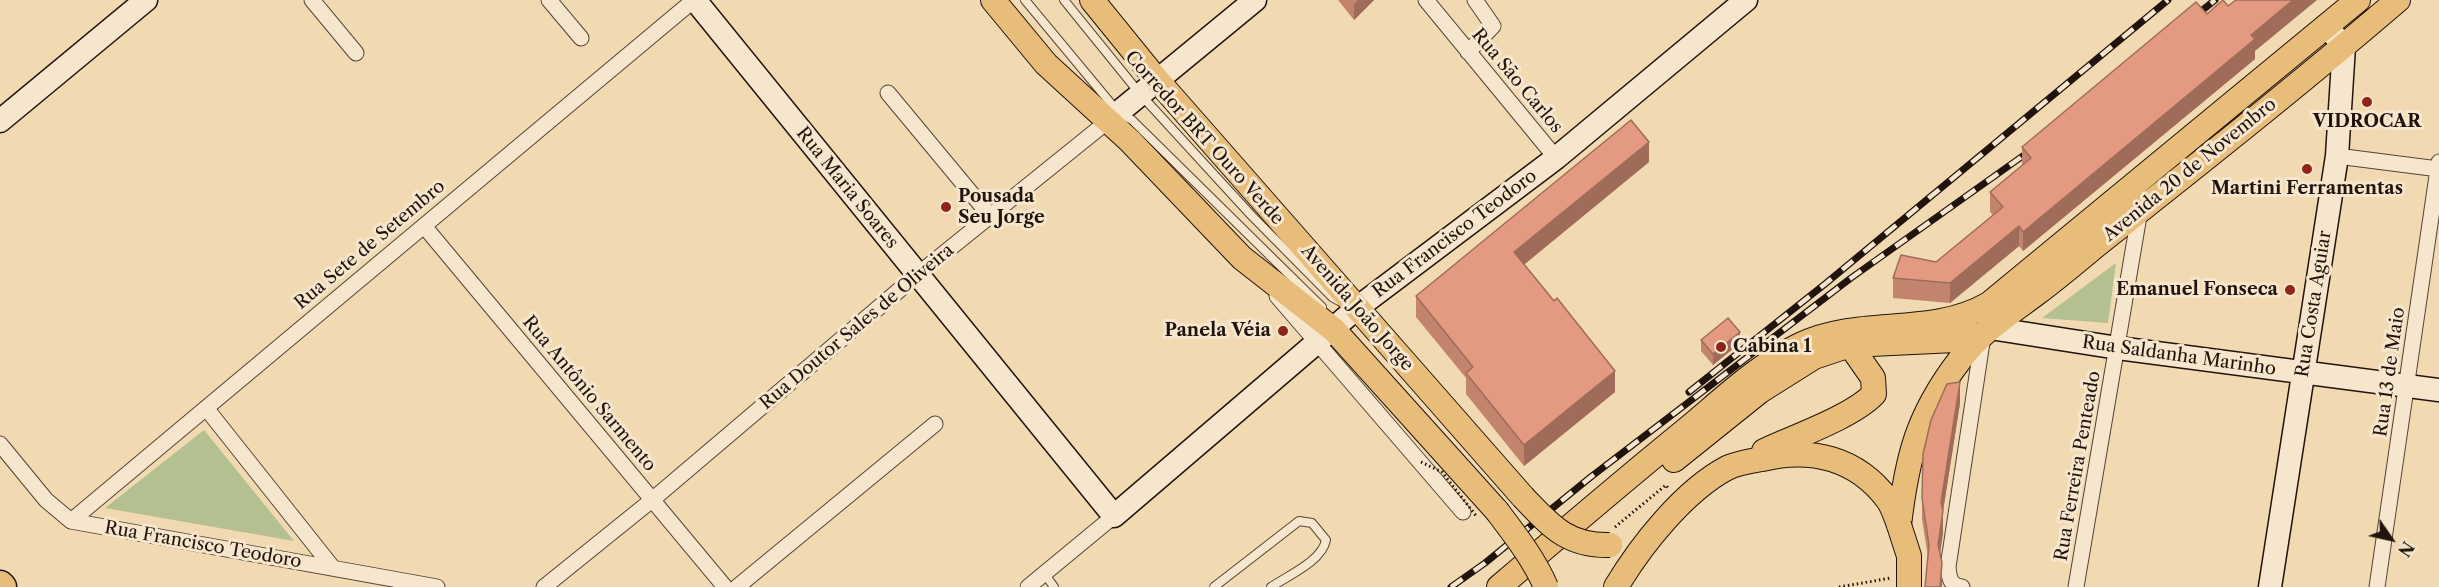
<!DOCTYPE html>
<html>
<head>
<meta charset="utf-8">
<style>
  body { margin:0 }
  #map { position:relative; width:2439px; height:587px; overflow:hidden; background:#f1d9b2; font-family:"Libre Caslon Text",serif }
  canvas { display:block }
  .north { position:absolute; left:2361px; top:509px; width:60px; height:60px; -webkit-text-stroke:4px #f6e6cd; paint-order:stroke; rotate:124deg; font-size:16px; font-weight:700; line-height:24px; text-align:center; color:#21130d }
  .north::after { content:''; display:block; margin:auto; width:21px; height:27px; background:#21130d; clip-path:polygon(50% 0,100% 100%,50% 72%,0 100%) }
</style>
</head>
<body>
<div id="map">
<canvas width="2439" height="587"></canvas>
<div class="north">N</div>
</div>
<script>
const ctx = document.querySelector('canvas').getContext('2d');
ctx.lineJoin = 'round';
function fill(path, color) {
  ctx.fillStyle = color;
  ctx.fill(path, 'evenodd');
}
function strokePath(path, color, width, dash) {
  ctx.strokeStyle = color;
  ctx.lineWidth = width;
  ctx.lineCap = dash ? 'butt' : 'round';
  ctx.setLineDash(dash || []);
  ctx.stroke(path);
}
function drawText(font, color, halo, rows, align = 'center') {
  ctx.font = font + ' "Libre Caslon Text",serif';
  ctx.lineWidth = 6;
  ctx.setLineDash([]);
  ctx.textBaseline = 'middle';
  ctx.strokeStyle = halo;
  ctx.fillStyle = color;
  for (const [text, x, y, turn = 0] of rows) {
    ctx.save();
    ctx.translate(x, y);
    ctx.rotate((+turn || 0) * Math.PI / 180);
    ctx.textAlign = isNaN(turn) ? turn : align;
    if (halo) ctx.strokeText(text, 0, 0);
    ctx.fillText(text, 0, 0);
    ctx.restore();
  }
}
fill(new Path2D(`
  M2116,263L2108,323L2042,318Z
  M204,430L294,541L105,508Z`), '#b4c090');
const lane = new Path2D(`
  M1025,0L1118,112L1132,120L1322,307
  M1064,0L1141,95L1251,215L1332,297L1339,301
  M1044,573L1054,587
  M1214,587L1299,521L1312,523L1326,540C1322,561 1289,575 1271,587`);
const street = new Path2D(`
  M312,0L356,53
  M549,0L581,38
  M1426,0L1556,158
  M1468,52L1493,26L1475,0
  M888,93L991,217
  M2337,156L2439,169
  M424,226L725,587
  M1277,296L1463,512
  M206,408L333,568
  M0,444L46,500L71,521L437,587
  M71,521L694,0
  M544,587L652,500L917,275L1108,121
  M737,587L935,424
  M1028,587L1114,516
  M1962,587C1950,586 1949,577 1948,567L1983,336
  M2076,587L2140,210
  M2377,587L2439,162`);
const secondary = new Path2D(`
  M695,0L1114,516L1357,308L1556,158L1746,0
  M0,121L146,0
  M1108,121L1255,0
  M1990,328L2118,348L2439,390
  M2270,587L2337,156L2344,46L2326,26`);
const primary = new Path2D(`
  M993,0L1046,64L1130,141L1242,258L1334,330L1497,511
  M1092,0L1157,80L1523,497
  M1764,451C1794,437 1852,417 1874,394L1873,378L1850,345
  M1674,460L1760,391L1814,357L1850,345L1955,340L1979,335
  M1899,525C1907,458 1917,416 1959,361C1980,332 2009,314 2037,293C2057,278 2075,263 2094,247C2196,166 2299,85 2398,0
  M1499,587C1561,534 1623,481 1687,429C1722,400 1758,365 1800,345C1860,316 1930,338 1989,304L2358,0
  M1616,587C1641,545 1684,491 1727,468C1737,463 1751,461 1762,459C1811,447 1857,458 1888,500C1893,507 1896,517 1899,525`);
const highway = new Path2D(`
  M0,585L2,587`);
strokePath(lane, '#554436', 10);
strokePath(street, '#554436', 17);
strokePath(secondary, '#21130d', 25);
strokePath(primary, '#21130d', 26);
strokePath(highway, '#21130d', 31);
strokePath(new Path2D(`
  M1615,527L1666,485L1669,490
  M1839,587L1891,578`), '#21130d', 3, [1.5, 3]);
strokePath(lane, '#f6e6cd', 8);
strokePath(street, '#f6e6cd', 15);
strokePath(secondary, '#f6e6cd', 22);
strokePath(primary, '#e8bc79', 24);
strokePath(highway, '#e8bc79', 28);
const rail = new Path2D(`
  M2189,21L2215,0
  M1689,392L1825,284L2168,0
  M1451,587L1485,563L1592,476L1851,278L2034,148`);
strokePath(rail, '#21130d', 7);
strokePath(rail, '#f6e6cd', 4.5, [14]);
const primaryBridge = new Path2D(`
  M1523,497C1551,526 1567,546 1610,545
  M1497,511C1515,535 1534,559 1546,587
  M1899,525L1909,556V587`);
strokePath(primaryBridge, '#21130d', 26, []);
strokePath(new Path2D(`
  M1421,462L1442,472L1477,517`), '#21130d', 3, [1.5, 3]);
strokePath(primaryBridge, '#e8bc79', 24);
fill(new Path2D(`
  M1338,0H1374L1354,20Z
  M2207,14L2255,51V59L2023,251L2019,246L1950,303L1893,298V278L1936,262L1993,215L1990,212V192L2022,166V147Z
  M1649,162L1524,264L1615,392L1524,466L1466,394V378L1416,317V296Z
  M1701,340L1740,343L1713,365L1701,351Z
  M1960,403L1943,511V533L1940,554L1928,557L1922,519V498Z`), '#c3846e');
fill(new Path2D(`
  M1358,0H1374L1354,20V4Z
  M2293,0H2317L2255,51V59L2023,251V232L2251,35Z
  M1649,142V162L1514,273V252Z
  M2019,226V246L1950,303V283Z
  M1740,332V343L1713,365V354Z
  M1615,371V392L1524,466V445Z
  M1960,382V403L1941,524V502Z
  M1943,511V533L1938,566V544Z
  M1942,563V587H1940Z`), '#9f6c5a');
const building = new Path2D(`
  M2223,0L2228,6L2236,0H2293L2251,35L2255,39L2023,232L2019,226L1950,283L1893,278L1901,255L1936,262L2003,207L1990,192L2031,158L2022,147L2196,2L2207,14Z
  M1631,120L1649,142L1514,252L1554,301L1557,298L1615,371L1524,445L1466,373L1473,367L1416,296Z
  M1728,318L1740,332L1713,354L1701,340Z
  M1960,382L1941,502L1943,511L1938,544L1942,563L1940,587H1925L1929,545L1922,498L1923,454L1931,420L1946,386L1947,384Z`);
fill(building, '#e39a80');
strokePath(building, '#9f6c5a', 1.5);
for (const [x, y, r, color] of [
  [2367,102,6,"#8f2418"],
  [2307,169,6,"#8f2418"],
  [946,207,6,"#8f2418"],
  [2290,290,6,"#8f2418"],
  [1283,331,6,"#8f2418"],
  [1721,347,6,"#8f2418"]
]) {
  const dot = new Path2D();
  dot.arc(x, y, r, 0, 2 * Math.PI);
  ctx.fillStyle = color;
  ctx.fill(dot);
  strokePath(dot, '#f6e6cd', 2);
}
drawText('18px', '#21130d', '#f6e6cd', [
  ["Rua São Carlos",1517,81,50],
  ["Corredor BRT Ouro Verde",1204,138,48],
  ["Avenida 20 de Novembro",2190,170,-39],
  ["Rua Maria Soares",847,188,51],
  ["Rua Francisco Teodoro",1455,234,-37],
  ["Rua Sete de Setembro",370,245,-40],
  ["Rua Costa Aguiar",2314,304,-81],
  ["Avenida João Jorge",1357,308,49],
  ["Rua Doutor Sales de Oliveira",857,327,-40],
  ["Rua Saldanha Marinho",2179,356,8],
  ["Rua 13 de Maio",2390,372,-82],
  ["Rua Antônio Sarmento",589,394,50],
  ["Rua Ferreira Penteado",2078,466,-80],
  ["Rua Francisco Teodoro",203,545,10]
]);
drawText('bold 18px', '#21130d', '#f6e6cd', [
  ["VIDROCAR",2367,122],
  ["Martini Ferramentas",2307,189],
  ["Pousada",958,197,"left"],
  ["Seu Jorge",958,218,"left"],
  ["Emanuel Fonseca",2278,290,"right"],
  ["Panela Véia",1271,331,"right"],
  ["Cabina 1",1733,347,"left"]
]);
</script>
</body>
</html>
